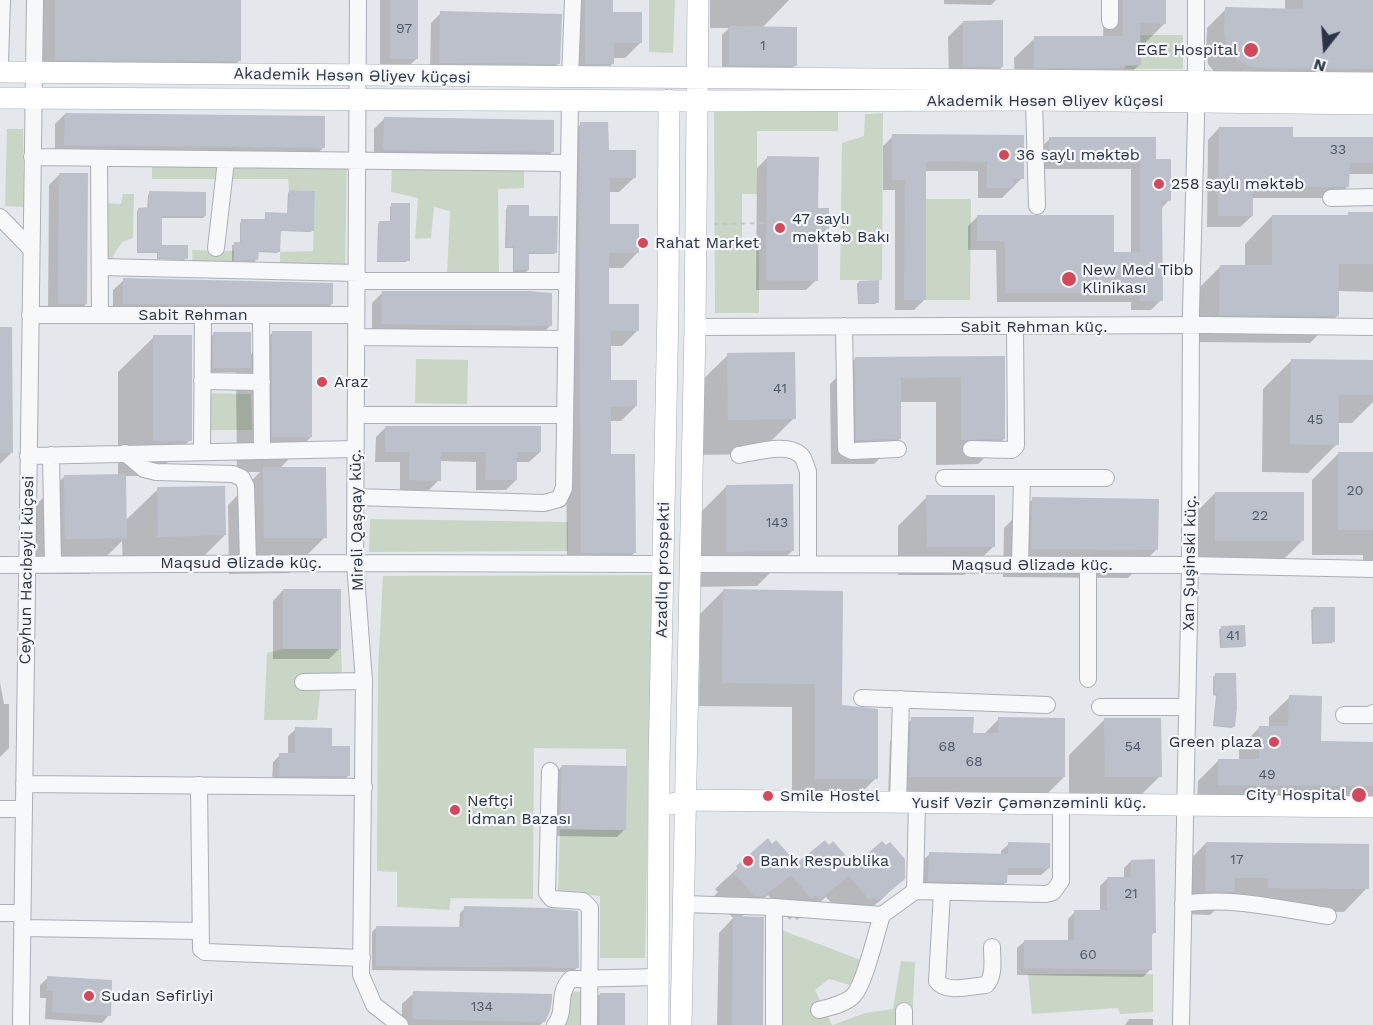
<!DOCTYPE html>
<html>
<head>
<meta charset="utf-8">
<style>
  body { margin:0 }
  #map { position:relative; width:1373px; height:1025px; overflow:hidden; background:#e4e7ec; font-family:"Work Sans",sans-serif }
  canvas { display:block }
  .north { position:absolute; left:1295px; top:18px; width:60px; height:60px; -webkit-text-stroke:4px #f4f6f9; paint-order:stroke; rotate:197deg; font-size:16px; font-weight:700; line-height:24px; text-align:center; color:#2b3445 }
  .north::after { content:''; display:block; margin:auto; width:21px; height:27px; background:#2b3445; clip-path:polygon(50% 0,100% 100%,50% 72%,0 100%) }
</style>
</head>
<body>
<div id="map">
<canvas width="1373" height="1025"></canvas>
<div class="north">N</div>
</div>
<script>
const ctx = document.querySelector('canvas').getContext('2d');
ctx.lineJoin = 'round';
function fill(path, color) {
  ctx.fillStyle = color;
  ctx.fill(path, 'evenodd');
}
function strokePath(path, color, width, dash) {
  ctx.strokeStyle = color;
  ctx.lineWidth = width;
  ctx.lineCap = dash ? 'butt' : 'round';
  ctx.setLineDash(dash || []);
  ctx.stroke(path);
}
function drawText(font, color, halo, rows, align = 'center') {
  ctx.font = font + ' "Work Sans",sans-serif';
  ctx.lineWidth = 4.5;
  ctx.setLineDash([]);
  ctx.textBaseline = 'middle';
  ctx.strokeStyle = halo;
  ctx.fillStyle = color;
  for (const [text, x, y, turn = 0] of rows) {
    ctx.save();
    ctx.translate(x, y);
    ctx.rotate((+turn || 0) * Math.PI / 180);
    ctx.textAlign = isNaN(turn) ? turn : align;
    if (halo) ctx.strokeText(text, 0, 0);
    ctx.fillText(text, 0, 0);
    ctx.restore();
  }
}
fill(new Path2D(`
  M649,0H675L673,53L649,52Z
  M1125,35H1183V69H1125Z
  M714,111H838V131H757V194H742V242H759V313H715Z
  M883,113L882,280H840L842,143L864,136L865,114Z
  M7,129H23L24,207L5,206Z
  M152,164L347,165L345,271L280,269V252L313,251L315,191L289,190L288,179H152Z
  M392,166L524,167V188L498,189L499,274H447L450,211L434,207L431,238L415,239L418,198L391,192Z
  M123,194H134L133,238L122,242L112,258L104,259V203L121,204Z
  M926,199H971L970,300H926Z
  M192,250L234,251L233,266L193,267Z
  M416,359L468,360L467,404L415,403Z
  M208,393L251,394L252,430H208Z
  M370,519L568,522V551L369,552Z
  M653,575L645,958H600V896L558,892L560,829L626,830V749L534,748L533,899L451,898L449,910L397,907V872L377,871L378,669L383,576Z
  M283,649H341L342,674L322,675L317,720H264L267,653Z
  M779,929L861,960L850,985L829,979L815,990L832,1025H780Z
  M901,961L915,962L912,1025H833L865,1013L893,1009Z
  M1028,974H1153V1012L1120,1014L1118,1008L1032,1014Z
  M565,991L584,992V1025H564Z`), '#c9d6c5');
fill(new Path2D(`
  M43,0H239L240,60L227,72H43Z
  M380,0H417V58L407,68L380,69Z
  M570,0H612V13L640,43L625,58H612V64L597,79H570Z
  M710,0H789L762,28L795,65L788,73L722,72V35L729,28H710Z
  M944,0H996L991,5L944,4Z
  M1104,0H1165V23L1144,44H1139V65L1119,85L1015,87L1014,58L1035,38L1103,37Z
  M1285,0H1373V88L1220,79L1208,64L1206,52L1207,28L1226,9L1285,10Z
  M441,13L559,63L548,73L430,72L431,23Z
  M963,22L1002,67L986,82H949L948,37Z
  M65,114L323,148L313,158L55,154V124Z
  M384,119L552,152L542,162L374,160V129Z
  M581,124L635,177L619,192H609V226L638,252L623,268H608V305L638,330L622,346H609L610,381L636,406L621,421H610V455L634,553L619,568H567L564,225L565,139Z
  M1219,128L1291,139H1373V174H1348V186L1336,198H1252V216L1240,227H1207L1208,140Z
  M893,136L1022,137V178L1002,198H978V171H925L924,300L914,310H895V190H883V146Z
  M1050,139L1154,160L1169,200L1161,209V300L1151,310H1131V302H997L996,250H968V226L977,217L1112,254H1131V169H1040V148Z
  M767,158L817,210L828,228L817,239L816,280L806,290H756L757,168Z
  M59,175L86,304L76,314H48L49,185Z
  M290,191L312,230L311,232L280,231L279,251L277,253L257,252L255,262L232,261V245L240,244V223L242,221H264L266,214L287,215L288,193Z
  M150,193L205,216L203,218H161V247L186,258L184,260L157,259V253H137V211L139,209H147L148,195Z
  M392,205L408,260L406,262H377L378,224L380,222H390V207Z
  M508,207L527,218L556,252L554,254H528V270L526,272H513V248H505L506,209Z
  M1349,214H1373V292L1338,291V315L1310,343L1192,342L1193,294L1220,267H1245V244L1272,216L1346,217Z
  M124,280L332,304L321,314H113V290Z
  M859,282L877,302L875,304H858L857,284Z
  M382,293L550,326L540,336L372,333V303Z
  M0,329L11,453L0,464Z
  M272,333L311,437L279,469L325,537L289,573L229,574L228,505L260,472H237L236,372H209V338L214,334L249,356Z
  M154,337L190,440L154,476H125V521L158,489L225,535L189,571L123,572L122,541L89,574H29V512L65,476H118V372Z
  M728,355L794,418L758,454L693,455L692,390Z
  M856,358H1003L1004,439L978,464L936,465V402H900V439L874,464H831L830,384Z
  M1292,360L1373,361V402L1352,423H1337V444L1308,473L1262,472L1263,389Z
  M386,427L540,452L529,462H516V480L506,490H476V462L439,461V480L429,490H400V462H375L376,437Z
  M1339,453H1373V569H1363V555H1312V480Z
  M726,487L793,550L757,586L691,587L690,523Z
  M1215,493L1303,540L1274,569H1187V522Z
  M927,497L993,547L964,575H898V526Z
  M1033,499L1157,549L1128,578L1003,577L1004,528Z
  M283,590L340,648L329,659H273V601Z
  M724,590L840,706L876,778L852,802H792V707L699,706L700,614Z
  M1313,609L1334,641L1332,643L1312,644L1311,610Z
  M1221,628L1245,645L1243,647L1220,648L1219,630Z
  M1215,675L1234,726L1232,728L1213,726L1216,696L1213,695V677Z
  M0,682L4,704H9V748L0,757Z
  M1290,697L1319,743H1373V806L1197,805L1198,781L1219,760H1239V748L1260,727H1269V717Z
  M912,719L972,734H984L999,719L1064,777L1042,799L888,798L890,741Z
  M1105,719L1160,776L1124,812H1069V755Z
  M296,729L330,747L348,776L341,783H272L273,762L280,755H288V736Z
  M562,766L624,830L617,837L554,836L555,774Z
  M768,840L796,866L854,867L903,878L881,900L855,921L851,918L847,921L826,897L797,920L793,916L790,920L768,895L740,918L761,1025H717L719,933L733,918L714,896L718,892L715,889Z
  M1206,843L1367,888L1344,912L1245,911L1224,901L1210,915L1182,914L1183,867Z
  M1009,844L1049,868L1041,875H1006V882L998,890L922,888V861L930,854L1001,856V851Z
  M1131,861L1154,932L1151,936L1150,970L1143,977L1017,975V948L1025,941L1068,942V919L1075,912H1100V886L1108,878H1124V868Z
  M465,908L577,968L573,972L372,970V932L377,927L459,929L460,913Z
  M48,978L109,1015L102,1023L45,1019L46,998H40V985Z
  M414,993L544,1021L540,1025H402V1004Z
  M600,994L623,1025H585V1010Z
  M1129,1019H1153V1025H1125Z`), '#0003');
fill(new Path2D(`
  M55,0H241V61L55,60Z
  M390,0H418V59H390Z
  M585,0H613V12H642V43H614V64H585Z
  M1123,0H1166V24L1140,23L1141,65L1120,66V68H1034V36H1123Z
  M1303,0H1373V69L1264,68L1249,66L1238,61L1232,55L1226,45L1224,32L1225,7L1303,9Z
  M440,11L562,14L560,64L439,63Z
  M1003,20V67H963V21Z
  M729,26L797,27V66L729,65Z
  M65,113L325,116V148L64,145Z
  M384,117L554,120V152L383,150Z
  M580,122H608L609,150H636V178H610V224H639V253H609V304H639V331H611V380H637V406L611,407V454H635L636,553H581L579,209Z
  M1219,127H1293V137H1373V163H1350L1349,187L1253,186V216H1218Z
  M892,134L1024,135V179H1013V188H987V162L926,161V300H904L905,180H892Z
  M1049,137H1156V159H1171V201H1162L1163,301H1140V293H1005V241H977V215H1114V252H1140V160H1049Z
  M767,156L819,157L818,208H829V229H818V281L766,280Z
  M59,173H88L87,304H58Z
  M289,190L315,191L314,231L281,230L280,252L259,251L258,260H234V242H241V219H265V212L288,213Z
  M149,191L206,192V216H162V245H188V259L158,258V252H138V208L149,207Z
  M391,203H410V261H378L379,221H391Z
  M507,205H529V216H558L557,253L529,252V270H514V247H507Z
  M1348,212H1373V264H1339V316L1219,315L1220,265H1272V215H1348Z
  M123,278L333,283V304H123Z
  M879,280V303H859V281Z
  M382,291H529L552,293V326L381,324Z
  M0,327H12L13,453H0Z
  M272,331H312V437H272Z
  M213,332H251V368H213Z
  M153,335H192V441H153Z
  M795,352L796,419L728,420L727,353Z
  M1005,356V439L961,440V377L901,378V439L856,440L855,357Z
  M1291,359L1373,360V395H1339V445L1290,444Z
  M385,426H541V452H517V480H485L486,452H441V481L409,480V452H385Z
  M1338,452H1373V530H1338Z
  M263,467H326L327,538H264Z
  M126,474L127,538L65,539L64,475Z
  M793,484L794,551L726,552V485Z
  M225,486L226,535L158,537L157,487Z
  M1215,492H1304V541H1215Z
  M926,495H995V547H927Z
  M1032,497L1159,499L1158,550L1031,549Z
  M283,589H341V649H283Z
  M723,589L843,591L842,705L878,709V779H815V684L722,683Z
  M1313,607H1335V642H1313Z
  M1245,625L1246,646L1222,647L1221,626Z
  M1215,673H1236L1237,708L1235,727L1214,725L1217,694H1214Z
  M1289,695L1322,696L1321,741L1373,742V786L1218,785V759H1259V726H1288Z
  M911,717H974L973,733H998V717L1065,718V777H909Z
  M1104,718H1161L1162,777H1105Z
  M295,727L332,728V746H350V776H279V753H295Z
  M562,765L627,766L626,830L560,829Z
  M768,838L772,844L776,840L797,863L825,840L829,845L833,841L854,865L882,841L886,845L890,842L905,859V879L878,901L874,897L870,901L849,876L819,900L816,895L812,899L791,875L764,896H754L734,873L738,869L736,866Z
  M1008,842L1050,843V868H1008L1007,883L928,881L929,852L1008,854Z
  M1206,842L1369,844V889L1268,888V878H1235V892L1205,891Z
  M1155,859L1156,933H1152V970L1024,968V940H1074V910H1107V877H1131V860Z
  M464,906L547,908L578,911L579,968L376,966V926L463,927Z
  M733,916L764,917L763,1025H732Z
  M47,976L112,980L111,1016L52,1012L53,991H47Z
  M413,991L552,994V1000L550,1011L545,1022L412,1019Z
  M600,993H625V1025H600Z`), '#bbc0ca');
const minor = new Path2D(`
  M358,0L355,563L364,681L361,975L374,1005L400,1025
  M1110,21V0
  M0,63L2,0
  M570,78L573,0
  M1034,100L1037,206
  M32,157L568,163
  M99,158L100,315
  M1331,198L1373,197
  M0,217L31,249
  M216,248L226,161
  M100,267L357,273
  M356,281H567
  M30,315H356
  M261,315L262,450
  M844,326L846,448L852,451L898,449
  M695,327L1209,325L1373,327
  M356,337L566,339
  M202,381L262,382
  M356,415H564
  M971,449L1012,450L1016,446L1015,326
  M202,451L203,315
  M125,453L144,469L156,472L233,474L242,478L246,486L248,563
  M51,455L53,564
  M739,455C756,452 792,441 803,458C805,462 806,467 808,471V564
  M28,456L355,449
  M944,478H1106
  M356,497L544,503L559,499L564,488L570,100
  M691,564L1190,565L1373,569
  M0,565L355,563L663,564
  M1020,565L1022,478
  M1088,566V679
  M303,682L364,681
  M862,698L1047,705
  M1100,707H1187
  M1344,715H1370L1373,713
  M550,771L547,893L552,899L583,901L590,908L589,1025
  M24,784L364,787
  M199,785L201,949L205,952L362,958
  M898,802L901,699
  M0,809H24
  M915,891L917,802
  M942,892L937,981C947,994 971,986 986,985C995,976 992,959 992,947
  M684,904L774,907L882,915L915,891L1046,894L1053,892L1061,881V803
  M1183,904C1230,896 1281,909 1328,916
  M774,907V1025
  M0,913H22
  M22,928L200,931
  M819,1010C830,1007 846,1004 854,995C865,983 876,933 882,915
  M904,1011V1025
  M21,1025L35,0
  M555,1025C567,1011 556,994 571,979L659,977
  M1181,1025L1190,565L1191,311L1196,119V0`);
const major = new Path2D(`
  M0,72L1373,83
  M0,98L698,101L1034,100L1373,104
  M672,804L686,800L1373,807
  M658,1025L659,767L668,306L669,100
  M681,1025L695,327L698,0`);
strokePath(minor, '#a9aeb7', 18);
strokePath(major, '#a3abb8', 22);
strokePath(new Path2D(`
  M1140,52L1180,51
  M714,224L766,223`), '#c2c5cb', 2, [4.5, 4.5]);
strokePath(minor, '#f7f8fa', 16);
strokePath(major, '#fff', 21);
for (const [x, y, r, color] of [
  [1251,50,8,"#d1495b"],
  [1004,155,6,"#d1495b"],
  [1159,184,6,"#d1495b"],
  [780,228,6,"#d1495b"],
  [643,243,6,"#d1495b"],
  [1069,279,8,"#d1495b"],
  [322,382,6,"#d1495b"],
  [1274,742,6,"#d1495b"],
  [1359,795,8,"#d1495b"],
  [768,796,6,"#d1495b"],
  [455,810,6,"#d1495b"],
  [748,861,6,"#d1495b"],
  [89,996,6,"#d1495b"]
]) {
  const dot = new Path2D();
  dot.arc(x, y, r, 0, 2 * Math.PI);
  ctx.fillStyle = color;
  ctx.fill(dot);
  strokePath(dot, '#f4f6f9', 2);
}
drawText('14px', '#4f5766', null, [
  ["97",404,29],
  ["1",763,46],
  ["33",1338,150],
  ["41",780,389],
  ["45",1315,420],
  ["20",1355,491],
  ["22",1260,516],
  ["143",777,523],
  ["41",1233,636],
  ["68",947,747],
  ["54",1133,747],
  ["68",974,762],
  ["49",1267,775],
  ["17",1237,860],
  ["21",1131,894],
  ["60",1088,955],
  ["134",482,1007]
]);
drawText('16px', '#2b3445', '#f4f6f9', [
  ["EGE Hospital",1238,50,"right"],
  ["36 saylı məktəb",1016,155],
  ["258 saylı məktəb",1171,184],
  ["47 saylı",792,219],
  ["məktəb Bakı",792,237],
  ["Rahat Market",655,243],
  ["New Med Tibb",1082,270],
  ["Klinikası",1082,288],
  ["Araz",334,382],
  ["Green plaza",1262,742,"right"],
  ["City Hospital",1346,795,"right"],
  ["Smile Hostel",780,796],
  ["Neftçi",467,801],
  ["İdman Bazası",467,819],
  ["Bank Respublika",760,861],
  ["Sudan Səfirliyi",101,996]
], 'left');
drawText('16px', '#2b3445', '#f4f6f9', [
  ["Akademik Həsən Əliyev küçəsi",352,76,1],
  ["Akademik Həsən Əliyev küçəsi",1045,101],
  ["Sabit Rəhman",193,315],
  ["Sabit Rəhman küç.",1034,327],
  ["Mirəli Qaşqay küç.",357,520,-91],
  ["Maqsud Əlizadə küç.",241,563],
  ["Xan Şuşinski küç.",1190,563,-89],
  ["Maqsud Əlizadə küç.",1032,565],
  ["Ceyhun Hacıbəyli küçəsi",27,570,-89],
  ["Azadlıq prospekti",663,570,-89],
  ["Yusif Vəzir Çəmənzəminli küç.",1029,803]
]);
</script>
</body>
</html>
